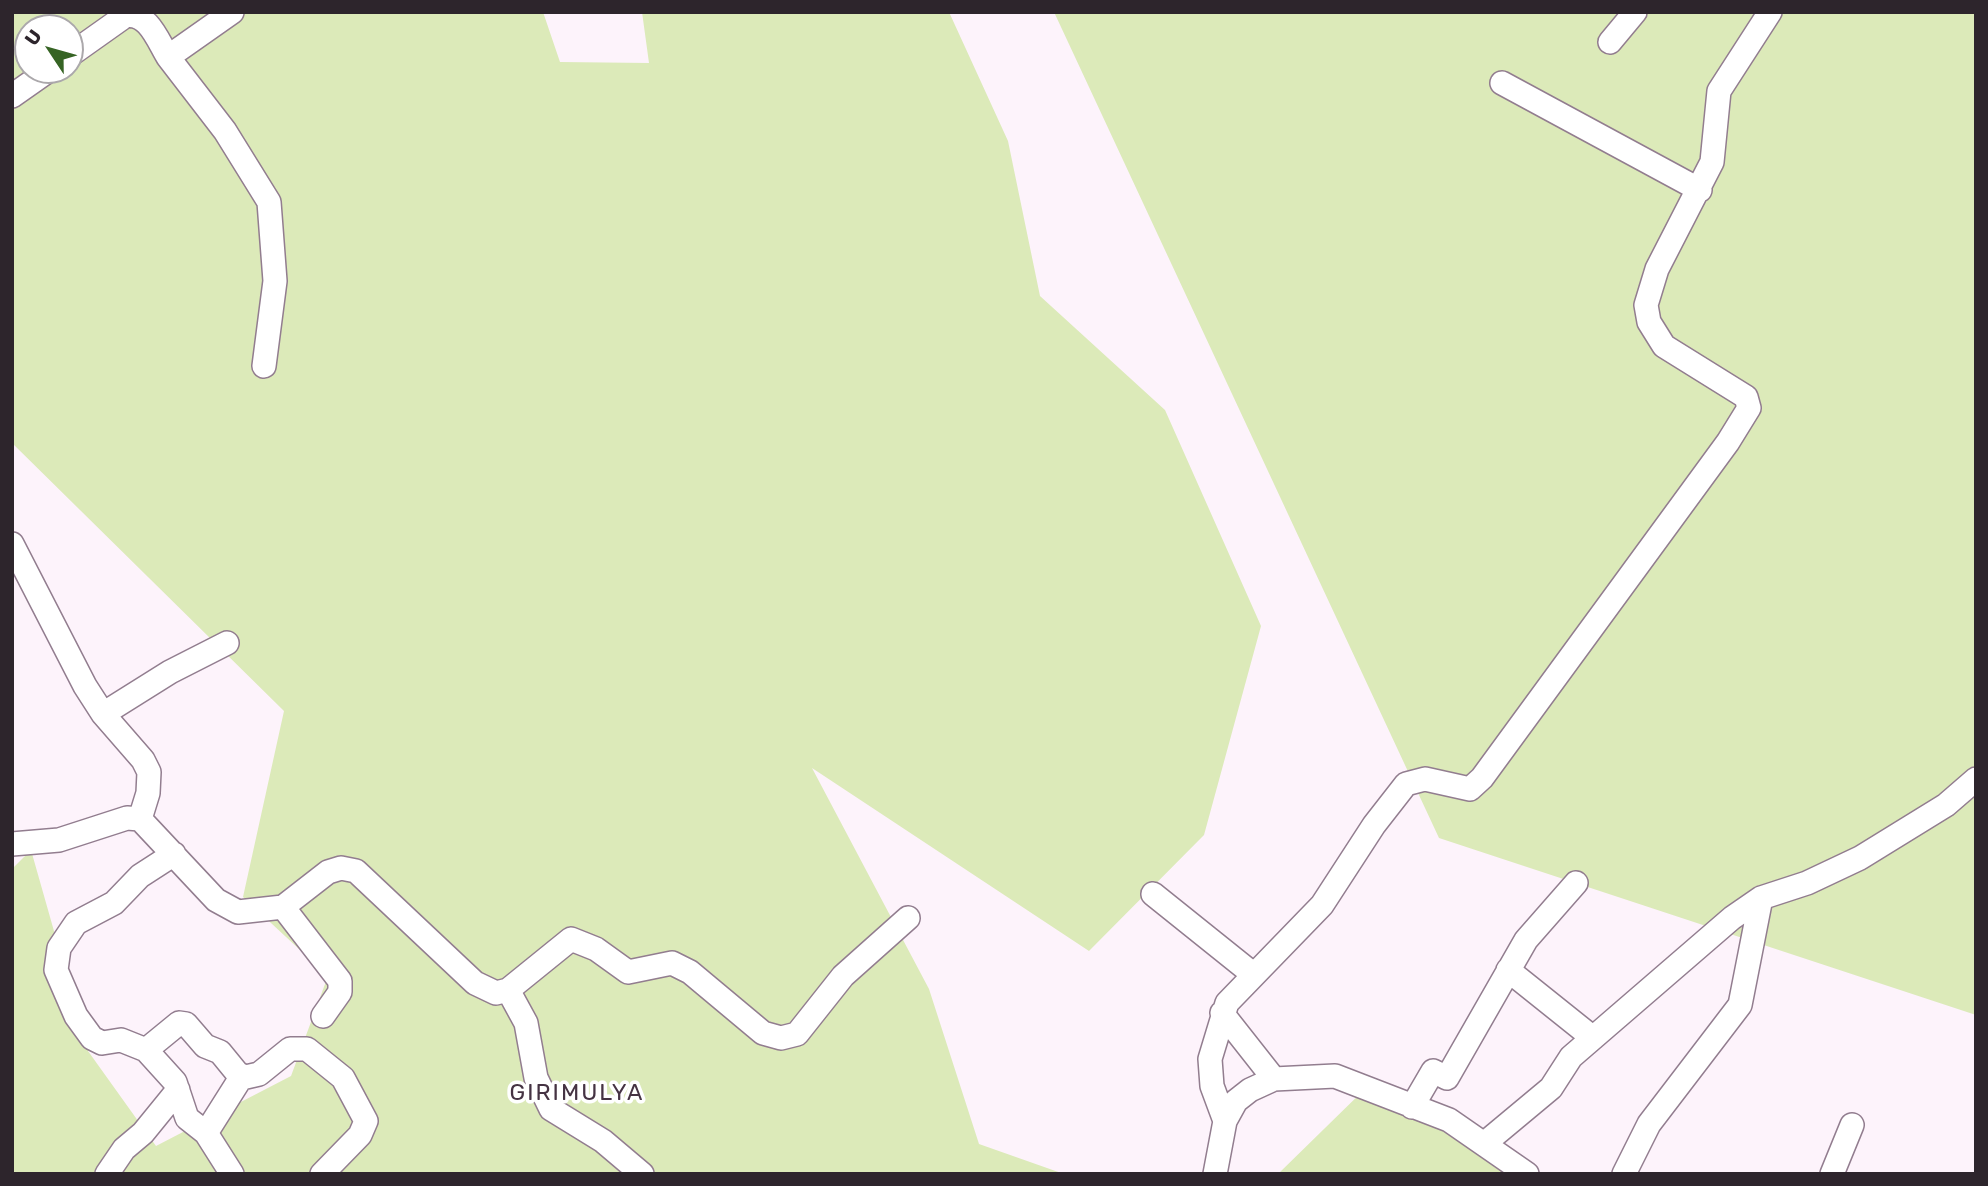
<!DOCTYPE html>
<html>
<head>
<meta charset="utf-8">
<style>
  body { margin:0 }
  #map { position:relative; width:1988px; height:1186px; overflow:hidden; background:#fdf3fb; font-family:Rubik,sans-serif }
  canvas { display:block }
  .frame { position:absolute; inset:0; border:14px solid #2d252c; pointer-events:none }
  .north { position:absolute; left:14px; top:14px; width:70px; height:70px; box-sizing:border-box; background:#fff; border:2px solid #aba8ab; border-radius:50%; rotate:306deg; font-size:19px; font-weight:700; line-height:28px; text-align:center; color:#2d252c }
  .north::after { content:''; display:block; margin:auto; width:24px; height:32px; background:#366424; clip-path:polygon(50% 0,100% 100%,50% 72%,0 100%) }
</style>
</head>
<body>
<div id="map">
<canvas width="1988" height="1186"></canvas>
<div class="frame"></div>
<div class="north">U</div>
</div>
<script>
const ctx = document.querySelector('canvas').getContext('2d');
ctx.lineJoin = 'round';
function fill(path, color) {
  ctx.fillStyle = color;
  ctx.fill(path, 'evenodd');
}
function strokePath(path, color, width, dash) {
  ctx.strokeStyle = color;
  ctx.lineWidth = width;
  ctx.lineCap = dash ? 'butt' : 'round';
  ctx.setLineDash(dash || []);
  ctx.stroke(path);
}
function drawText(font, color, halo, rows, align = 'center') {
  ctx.font = font + ' Rubik,sans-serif';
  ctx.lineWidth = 7;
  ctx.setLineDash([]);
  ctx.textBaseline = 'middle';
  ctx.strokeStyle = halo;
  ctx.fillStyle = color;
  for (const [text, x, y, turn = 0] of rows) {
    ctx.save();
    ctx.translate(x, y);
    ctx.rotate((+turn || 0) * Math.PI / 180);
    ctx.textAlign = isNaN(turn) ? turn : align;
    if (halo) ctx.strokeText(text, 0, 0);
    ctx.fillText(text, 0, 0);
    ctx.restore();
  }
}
fill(new Path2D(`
  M12,12H543L560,62L649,63L642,12H949L1008,141L1040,296L1165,410L1261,626L1204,835L1089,951L812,768L929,989L979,1144L1064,1174H12V869L31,850L88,1051L156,1146L291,1076L328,976L243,897L284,711L12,443ZM28,28H70V70H28Z
  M1054,12H1976V1015L1439,838Z
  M1371,1083L1529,1174H1278Z`), '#dceab9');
const minor = new Path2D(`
  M1610,42L1635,12
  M70,55L125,16C148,11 158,41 168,57L232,12
  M168,57L225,131L269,202L275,281L264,366
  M1502,83L1700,190
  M12,96L49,70
  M12,544L85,686L103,714L143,760L149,772L148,793L140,819
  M103,714L170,672L227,643
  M12,844L59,840L127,818L140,819L216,900L238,912L283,907L328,872L341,868L356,871L475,983L496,993L508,990L571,939L596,949L628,972L672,963L690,972L763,1033L781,1038L797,1034L843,976L908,918
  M174,854L140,876L114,903L76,923L59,948L56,970L76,1016L92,1038L102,1043L121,1040L146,1050L175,1082L187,1118L206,1133L232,1174
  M1153,894L1254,975
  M283,907L340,981V992L323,1016
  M1508,970L1593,1038
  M508,990L526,1023L536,1078L551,1109L603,1141L642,1174
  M1222,1013L1274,1079
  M146,1050L179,1023L186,1024L205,1046L220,1052L238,1074L246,1077L259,1074L290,1049H307L343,1078L366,1121L360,1135L322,1174
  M1412,1107L1433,1071L1447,1078L1526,940L1576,883
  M1225,1121L1212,1086L1210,1059L1227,1003L1322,905L1374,825L1406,784L1425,779L1470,789L1482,778L1728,442L1749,408L1746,397L1664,346L1649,322L1646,305L1657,269L1712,162L1719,91L1770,12
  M206,1133L242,1076
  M1485,1143L1551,1088L1571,1057L1732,918L1761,898L1807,883L1860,858L1946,805L1976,779
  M107,1174L124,1149L143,1133L178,1090
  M1215,1174L1225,1121L1236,1101L1250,1090L1274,1079L1335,1076L1449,1120L1527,1174
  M1624,1174L1649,1124L1740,1005L1761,898
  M1832,1174L1852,1125`);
strokePath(minor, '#927d8f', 26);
strokePath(minor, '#fff', 23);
ctx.letterSpacing = '2px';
drawText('23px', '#453343', '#fff', [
  ["GIRIMULYA",577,1093]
]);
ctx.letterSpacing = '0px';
</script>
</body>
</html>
